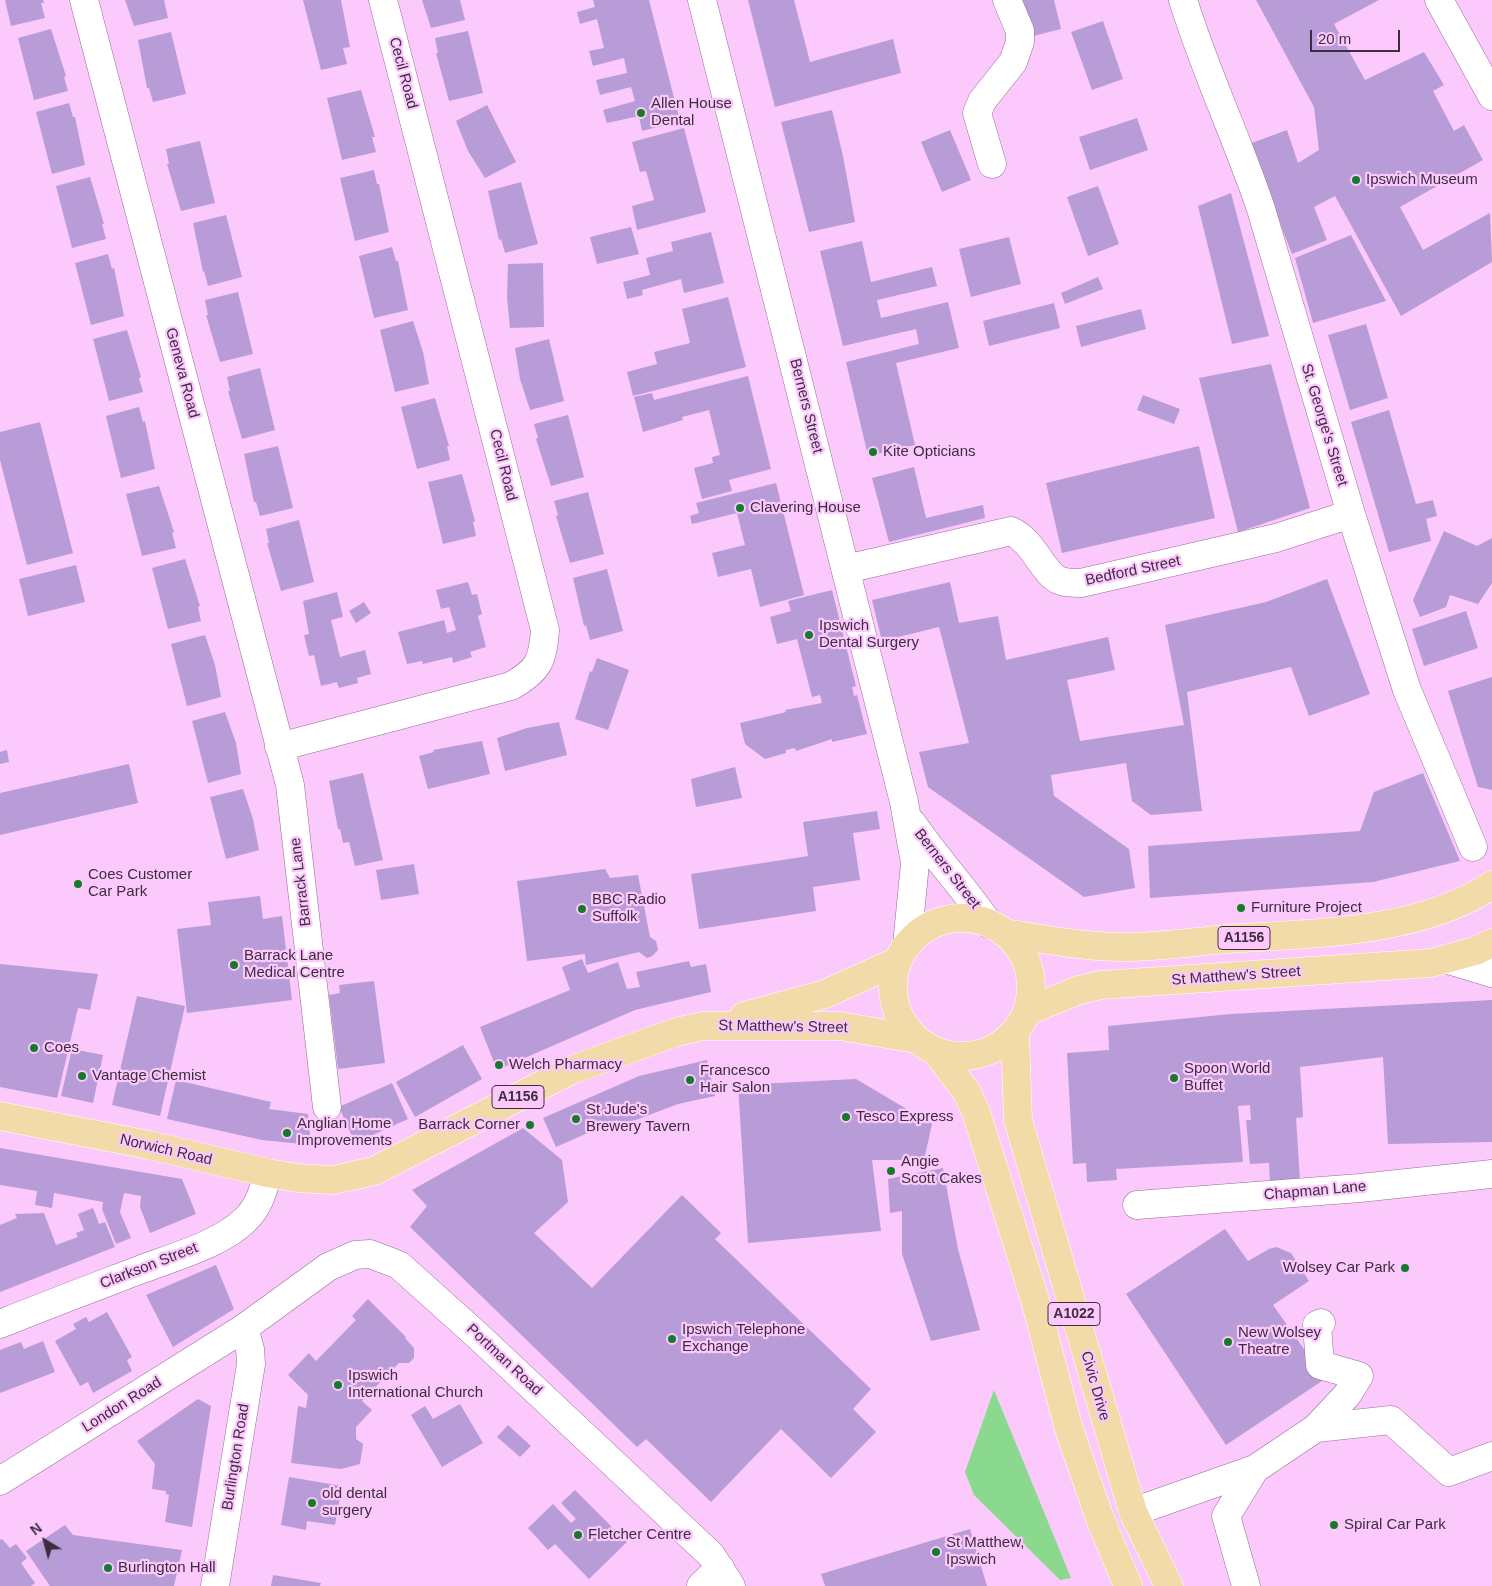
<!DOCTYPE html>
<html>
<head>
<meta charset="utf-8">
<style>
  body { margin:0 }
  #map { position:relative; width:1492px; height:1586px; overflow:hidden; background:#fcc9fd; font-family:Helvetica,sans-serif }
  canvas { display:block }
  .north { position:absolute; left:20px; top:1516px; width:50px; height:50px; -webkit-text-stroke:4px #fcc9fd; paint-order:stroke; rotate:323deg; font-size:14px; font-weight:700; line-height:20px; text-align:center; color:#402c40 }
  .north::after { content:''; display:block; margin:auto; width:18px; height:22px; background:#402c40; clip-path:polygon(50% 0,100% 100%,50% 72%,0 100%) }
  .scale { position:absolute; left:1310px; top:30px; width:90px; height:22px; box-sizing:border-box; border:2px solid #402c40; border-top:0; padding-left:6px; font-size:15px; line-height:18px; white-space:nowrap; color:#402c40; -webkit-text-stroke:4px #fcc9fd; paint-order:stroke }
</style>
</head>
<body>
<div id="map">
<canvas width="1492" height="1586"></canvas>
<div class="north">N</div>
<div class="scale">20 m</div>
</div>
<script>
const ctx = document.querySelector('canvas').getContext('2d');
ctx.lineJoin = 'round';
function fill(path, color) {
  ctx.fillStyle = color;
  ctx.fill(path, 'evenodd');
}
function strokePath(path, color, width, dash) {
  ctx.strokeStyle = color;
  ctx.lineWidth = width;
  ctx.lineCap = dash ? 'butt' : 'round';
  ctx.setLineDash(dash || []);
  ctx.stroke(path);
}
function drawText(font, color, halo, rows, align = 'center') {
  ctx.font = font + ' Helvetica,sans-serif';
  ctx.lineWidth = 4.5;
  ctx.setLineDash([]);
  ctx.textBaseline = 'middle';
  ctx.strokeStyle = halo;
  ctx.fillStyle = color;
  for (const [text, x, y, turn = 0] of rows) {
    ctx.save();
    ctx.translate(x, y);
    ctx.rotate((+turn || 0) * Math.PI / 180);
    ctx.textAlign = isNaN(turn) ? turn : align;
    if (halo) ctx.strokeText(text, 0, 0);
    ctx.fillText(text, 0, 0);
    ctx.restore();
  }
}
fill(new Path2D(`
  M994,1390L1071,1578L1060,1580L974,1495L965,1472Z`), '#8ad98f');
fill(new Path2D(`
  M5,0H43L44,3H41L45,18L11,26Z
  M125,0H164L168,18L134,26Z
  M303,0H341L350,47L343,48L347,64L321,70Z
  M422,0H460L465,20L431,28Z
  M593,0H649L680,121L642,131L639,116L607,123L603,110L635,101L631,87L600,95L596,80L627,73L624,58L593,66L589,51L604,48L597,19L580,24L577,12L595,7Z
  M748,0H794L810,62L893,39L901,73L775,107Z
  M1019,0H1054L1061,29L1029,37Z
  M1256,0H1379L1334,24L1365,80L1424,52L1444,85L1433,91L1454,131L1464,125L1483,160L1400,207L1423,250L1490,213L1492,262L1401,316L1335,196L1314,207L1327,240L1292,254L1249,144L1287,130L1298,163L1319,150L1314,107Z
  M1103,21L1123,79L1092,90L1071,32Z
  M51,29L66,76L64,77L68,91L34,100L18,38Z
  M468,31L483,93L449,101L436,53H438L435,38Z
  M171,32L186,94L153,102L149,88H147L138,40Z
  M361,90L375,137H372L376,152L342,160L327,98Z
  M69,103L73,117H75L85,165L52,174L36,112Z
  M487,105L516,162L485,178L468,151L456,121Z
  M832,110L843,156L855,222L809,232L781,122Z
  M1137,118L1148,150L1090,170L1079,137Z
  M684,128L706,212L637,230L632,206L654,200L646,171L640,172L632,142Z
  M950,130L971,180L942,192L921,142Z
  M200,141L215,203L181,211L167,164H169L166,149Z
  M374,170L377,184H379L389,232L355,241L340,178Z
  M90,177L104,224H102L106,239L72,248L56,186Z
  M521,182L538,244L505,253L501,239L499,240L488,191Z
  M1098,186L1119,244L1088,256L1067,197Z
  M1231,193L1269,336L1232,344L1198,206Z
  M226,215L242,277L208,286L204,271L203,272L193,223Z
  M631,227L639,254L597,264L590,237Z
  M711,232L724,283L684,293L681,279L642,290L643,295L627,299L623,282L650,275L646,258L673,251L671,242Z
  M1351,235L1386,301L1313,323L1295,258Z
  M1009,237L1021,284L971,297L959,249Z
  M862,241L871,282L932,267L937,286L877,300L881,318L948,302L959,348L896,363L915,445L868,456L846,362L919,344L916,329L843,346L820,251Z
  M392,247L396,261H398L408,310L374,318L359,256Z
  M108,254L112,269L114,268L124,316L91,325L75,263Z
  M543,263L544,327L510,328L507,297L508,264Z
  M1098,277L1103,289L1065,304L1061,293Z
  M238,292L253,354L220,362L206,315H208L205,300Z
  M728,297L746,367L633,396L627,372L657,364L654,352L690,343L682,309Z
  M1054,303L1060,328L989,346L983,321Z
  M1141,309L1146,329L1081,347L1076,326Z
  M413,321L423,352L429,384L395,392L380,330Z
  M1366,324L1388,398L1350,410L1328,335Z
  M127,330L141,377L139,378L143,392L109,401L93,339Z
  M549,339L564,401L530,410L520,379L515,348Z
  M1271,364L1310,508L1238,532L1199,378Z
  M260,368L275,430L242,439L228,391H230L227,377Z
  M748,376L771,469L729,480L732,491L702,499L694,468L713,463L712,457L720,455L709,410L682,417L683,420L643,432L634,397L652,393L654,400Z
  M1143,395L1180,409L1174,424L1137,410Z
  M435,398L449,446H447L450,460L417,469L401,407Z
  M139,407L143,422L145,421L155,469L121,478L106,416Z
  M1389,410L1416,504L1433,500L1437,516L1426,519L1431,541L1389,552L1351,422Z
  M568,415L584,477L551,486L536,439L538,438L534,424Z
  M40,422L73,553L27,565L0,460V432Z
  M278,446L293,508L260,516L256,502H254L244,454Z
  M1199,446L1215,518L1062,553L1046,483Z
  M914,467L926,518L983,505L985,518L889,542L872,478Z
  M462,474L475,521L473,522L476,536L443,544L428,482Z
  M776,483L804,595L760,607L751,569L718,577L712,553L745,545L737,513L692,524L690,516L699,513L696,503Z
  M159,486L174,532L172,533L176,548L142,556L126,494Z
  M588,492L604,554L570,563L556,516L558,515L554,501Z
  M299,520L314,582L281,591L267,543H269L266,529Z
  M1444,531L1477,546L1492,538V583L1478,604L1450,595L1446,607L1420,617L1413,600Z
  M185,559L200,606L198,607L201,621L168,629L152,568Z
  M76,565L85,602L28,616L19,579Z
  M607,569L623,631L590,640L586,625L584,626L573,578Z
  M1327,579L1370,694L1309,716L1291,667L1187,692L1202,811L1151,815L1132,801L1126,763L1051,775L1054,796L1129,849L1135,888L1084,897L928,787L919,752L969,743L939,627L882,641L872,600L950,582L959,623L998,616L1006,660L1108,637L1115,670L1067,680L1080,741L1184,725L1165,625L1266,602Z
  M468,582L472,595L477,594L482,614L478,616L486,647L470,652L472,657L453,663L452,657L423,664L422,661L407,664L398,632L444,620L447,633L456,630L449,607L441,609L436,590Z
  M832,590L856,686L852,687L854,696L857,695L867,734L832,742V739L796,751L795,748L786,750V753L765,759L745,744L740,723L786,712L785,710L822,703L820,695L812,697L797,639L777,644L770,617L791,611L788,601Z
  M337,592L343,617L331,620L340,657L365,650L371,674L357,678L358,683L339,688L337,682L321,686L314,655L309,656L304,635L309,634L303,601Z
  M364,602L371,613L356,623L349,611Z
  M1466,611L1478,648L1424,666L1412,629Z
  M205,635L215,665L221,697L187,706L171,644Z
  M597,658L629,670L608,730L575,719L590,671L592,672Z
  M1492,677V790L1478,787L1448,691Z
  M225,712L236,743L241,774L208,783L192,721Z
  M559,722L567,755L505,771L497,738L527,728Z
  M482,741L490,774L428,789L419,756L434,752L433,750Z
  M7,750L9,762L0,764V752Z
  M129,764L138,803L0,835V793Z
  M735,767L742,798L696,807L691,779Z
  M363,773L383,860L355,866L349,842L343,843L340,829H338L329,781Z
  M1423,773L1460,861L1373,882L1150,898L1148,846L1360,831L1374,792Z
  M243,789L253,819L259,850L226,859L210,797Z
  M877,811L880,829L853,833L860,880L813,887L816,911L699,929L691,874L808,856L803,822Z
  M414,864L419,894L381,900L376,870Z
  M605,869L610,878L638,875L650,937L656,941L658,950L652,956L647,958L639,952L586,965L585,954L527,961L517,881Z
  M260,896L263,919L282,916L292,1000L187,1013L177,929L211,925L208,902Z
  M582,959L588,973L618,962L627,989L640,987L636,972L689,961L691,967L706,964L711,992L635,1010L497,1070L480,1027L570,990L562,967Z
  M0,964L98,974L90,1010L78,1008L57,1098L0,1087Z
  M374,981L385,1063L338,1069L329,995L340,993L339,985Z
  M137,996L185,1006L160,1116L112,1105Z
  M1492,1000V1142L1388,1144L1383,1057L1300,1067L1303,1117L1296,1118L1300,1181L1270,1183L1269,1163L1250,1164L1246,1120H1251L1250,1105L1238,1106L1243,1162L1116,1169L1117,1180L1087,1182L1086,1163L1073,1164L1067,1053L1109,1050L1108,1026L1231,1014Z
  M463,1045L482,1079L415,1117L396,1082Z
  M72,1049L103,1055L93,1103L61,1096Z
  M707,1060L715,1096L678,1104L620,1126L617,1120L556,1147L543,1118L639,1076Z
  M856,1079L932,1124L924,1160H872L881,1231L748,1243L738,1085Z
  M176,1080L271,1102L269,1109L308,1114L311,1145L262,1140L167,1119Z
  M392,1083L408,1119L355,1143L339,1107Z
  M523,1128L562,1160L568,1202L534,1233L592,1288L682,1195L721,1233L715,1239L871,1389L853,1409L876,1432L831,1478L781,1429L711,1502L646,1439L637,1447L410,1227L427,1206L412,1190Z
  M0,1148L182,1179L196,1214L150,1233L140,1207L141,1196L124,1193L120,1212L131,1238L116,1244L102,1209L103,1202L54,1193L52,1208L35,1205L37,1191L0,1185Z
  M943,1168L958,1249L980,1330L931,1341L902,1254V1211L890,1213L888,1179Z
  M93,1208L99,1224L105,1222L115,1247L0,1292V1225L17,1218L15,1214L44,1213L56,1245L78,1237L76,1233L84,1230L78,1214Z
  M1225,1229L1248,1261L1269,1249L1276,1247L1291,1253L1309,1281L1273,1305L1325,1379L1226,1445L1126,1294Z
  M216,1265L234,1309L173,1347L146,1295Z
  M368,1299L406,1337L405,1338L414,1348V1358L409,1363H399L362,1401L372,1410L356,1427V1439L363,1444L360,1464L341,1469L291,1463L298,1406L306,1408L308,1395L288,1375L309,1353L316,1361L356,1320L352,1316Z
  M107,1312L132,1357L127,1360L132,1371L93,1393L88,1382L80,1386L55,1341L76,1329L73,1324L86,1317L89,1322Z
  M43,1341L55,1372L0,1393V1350L21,1342L24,1349Z
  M198,1399L211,1406L192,1527L165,1522L169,1495L166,1494V1491L152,1489L155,1464L137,1441Z
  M460,1404L483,1443L442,1467L411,1415L425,1406L433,1419Z
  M508,1425L531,1446L520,1457L497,1437Z
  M289,1477L342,1486L335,1525L307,1521L306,1530L281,1525Z
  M575,1490L627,1542L589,1579L555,1544L548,1550L528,1528L553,1504L571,1523L576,1519L561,1503Z
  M65,1525L73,1535L182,1550L174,1586H50L26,1551Z
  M970,1529L987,1586H825L821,1574Z
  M2,1539L10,1548L16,1544L27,1558L21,1563L35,1583L31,1586H0V1540Z
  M273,1575L321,1583L320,1586H271Z`), '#b89cd7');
const minor = new Path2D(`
  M84,0L290,785L327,1107
  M702,0L904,802L915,863L907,945
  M1183,0C1205,71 1237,138 1261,209L1351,514L1407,690L1473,847
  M1439,0L1492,96
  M992,164L977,113L982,101L1013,62L1020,42V31L1007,0
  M846,569L1011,531C1035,542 1043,575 1061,581C1067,583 1075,583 1081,583L1276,538L1351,514
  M279,747L511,686C538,671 543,661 545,630L383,0
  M912,823C936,858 965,889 989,924
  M1449,960L1492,973
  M1137,1205L1360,1188L1492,1174
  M0,1324C47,1305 95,1287 142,1269C174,1257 221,1244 245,1220C259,1207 263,1191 268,1173
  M1316,1428L1347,1395L1359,1376L1320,1365L1317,1325L1321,1323
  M0,1481L244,1328L328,1267L355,1255L370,1254L399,1265L478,1336L711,1555L731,1586
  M1133,1512L1255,1469
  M215,1586L251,1364L250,1349L244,1328
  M701,1586L720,1568
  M1246,1586L1226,1516L1255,1469L1316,1428L1391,1420L1449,1472L1492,1456`);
const major = new Path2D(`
  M893 987a69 69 0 1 1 138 0a69 69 0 1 1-138 0Z
  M1005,933C1042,939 1080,946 1118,947C1154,948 1191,942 1227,939C1313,933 1418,934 1492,885
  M1028,1011L1079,990L1101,985L1431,963L1475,951L1492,943
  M744,1016L825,994L898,961
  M1015,1033L1018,1120L1133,1512L1169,1586
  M937,1053L966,1091L976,1112L1035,1300L1068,1426L1100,1519L1128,1586
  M0,1116L149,1145L268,1173L297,1178L333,1180L374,1171L569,1071L676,1032L703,1026H840L916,1039`);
strokePath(minor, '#986a99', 29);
strokePath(major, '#fff', 29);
strokePath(minor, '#fff', 28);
strokePath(major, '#f2dba9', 28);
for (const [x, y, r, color] of [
  [641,113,5,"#17792a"],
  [1356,180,5,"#17792a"],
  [873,452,5,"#17792a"],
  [740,508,5,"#17792a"],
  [809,635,5,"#17792a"],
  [78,884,5,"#17792a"],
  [1241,908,5,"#17792a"],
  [582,909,5,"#17792a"],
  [234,965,5,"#17792a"],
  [34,1048,5,"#17792a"],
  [499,1065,5,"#17792a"],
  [82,1076,5,"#17792a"],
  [1174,1078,5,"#17792a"],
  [690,1080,5,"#17792a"],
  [846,1117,5,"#17792a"],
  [576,1119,5,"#17792a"],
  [530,1125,5,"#17792a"],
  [287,1133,5,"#17792a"],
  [891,1171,5,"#17792a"],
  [1405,1268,5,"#17792a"],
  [672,1339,5,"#17792a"],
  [1228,1342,5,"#17792a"],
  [338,1385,5,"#17792a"],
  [312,1503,5,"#17792a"],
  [1334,1525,5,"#17792a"],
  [578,1535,5,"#17792a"],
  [936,1552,5,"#17792a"],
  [108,1568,5,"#17792a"]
]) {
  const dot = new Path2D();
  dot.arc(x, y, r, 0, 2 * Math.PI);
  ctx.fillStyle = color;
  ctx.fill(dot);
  strokePath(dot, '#fcc9fd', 2);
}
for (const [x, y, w] of [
  [1244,938,52],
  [518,1097,52],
  [1074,1314,52]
]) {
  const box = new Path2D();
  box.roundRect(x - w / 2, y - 11.5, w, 23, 4);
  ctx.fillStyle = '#fcc9fd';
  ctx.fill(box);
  strokePath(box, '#402c40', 1);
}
drawText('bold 14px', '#402c40', null, [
  ["A1156",1244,938],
  ["A1156",518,1097],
  ["A1022",1074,1314]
]);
drawText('15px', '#402c40', '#fcc9fd', [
  ["Cecil Road",403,73,75],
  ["Geneva Road",182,373,75],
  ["Berners Street",806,406,76],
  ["St. George's Street",1324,425,73],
  ["Cecil Road",503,465,76],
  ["Bedford Street",1133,571,-12],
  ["Berners Street",947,869,52],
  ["Barrack Lane",301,882,-97],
  ["St Matthew's Street",1236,976,-4],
  ["St Matthew's Street",783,1027,1],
  ["Norwich Road",166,1150,13],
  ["Chapman Lane",1315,1191,-5],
  ["Clarkson Street",149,1266,-21],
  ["Portman Road",504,1360,43],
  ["Civic Drive",1095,1386,74],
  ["London Road",122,1405,-32],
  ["Burlington Road",236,1457,-81]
]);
drawText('15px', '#402c40', '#fcc9fd', [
  ["Allen House",651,104],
  ["Dental",651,121],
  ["Ipswich Museum",1366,180],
  ["Kite Opticians",883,452],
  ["Clavering House",750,508],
  ["Ipswich",819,626],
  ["Dental Surgery",819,643],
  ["Coes Customer",88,875],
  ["Car Park",88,892],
  ["BBC Radio",592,900],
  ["Suffolk",592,917],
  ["Furniture Project",1251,908],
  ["Barrack Lane",244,956],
  ["Medical Centre",244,973],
  ["Coes",44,1048],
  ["Welch Pharmacy",509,1065],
  ["Spoon World",1184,1069],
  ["Buffet",1184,1086],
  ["Francesco",700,1071],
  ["Hair Salon",700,1088],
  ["Vantage Chemist",92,1076],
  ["St Jude's",586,1110],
  ["Brewery Tavern",586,1127],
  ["Tesco Express",856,1117],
  ["Anglian Home",297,1124],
  ["Improvements",297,1141],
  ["Barrack Corner",520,1125,"right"],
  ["Angie",901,1162],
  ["Scott Cakes",901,1179],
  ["Wolsey Car Park",1395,1268,"right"],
  ["Ipswich Telephone",682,1330],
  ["Exchange",682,1347],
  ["New Wolsey",1238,1333],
  ["Theatre",1238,1350],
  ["Ipswich",348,1376],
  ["International Church",348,1393],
  ["old dental",322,1494],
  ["surgery",322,1511],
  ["Spiral Car Park",1344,1525],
  ["Fletcher Centre",588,1535],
  ["St Matthew,",946,1543],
  ["Ipswich",946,1560],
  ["Burlington Hall",118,1568]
], 'left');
</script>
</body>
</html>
